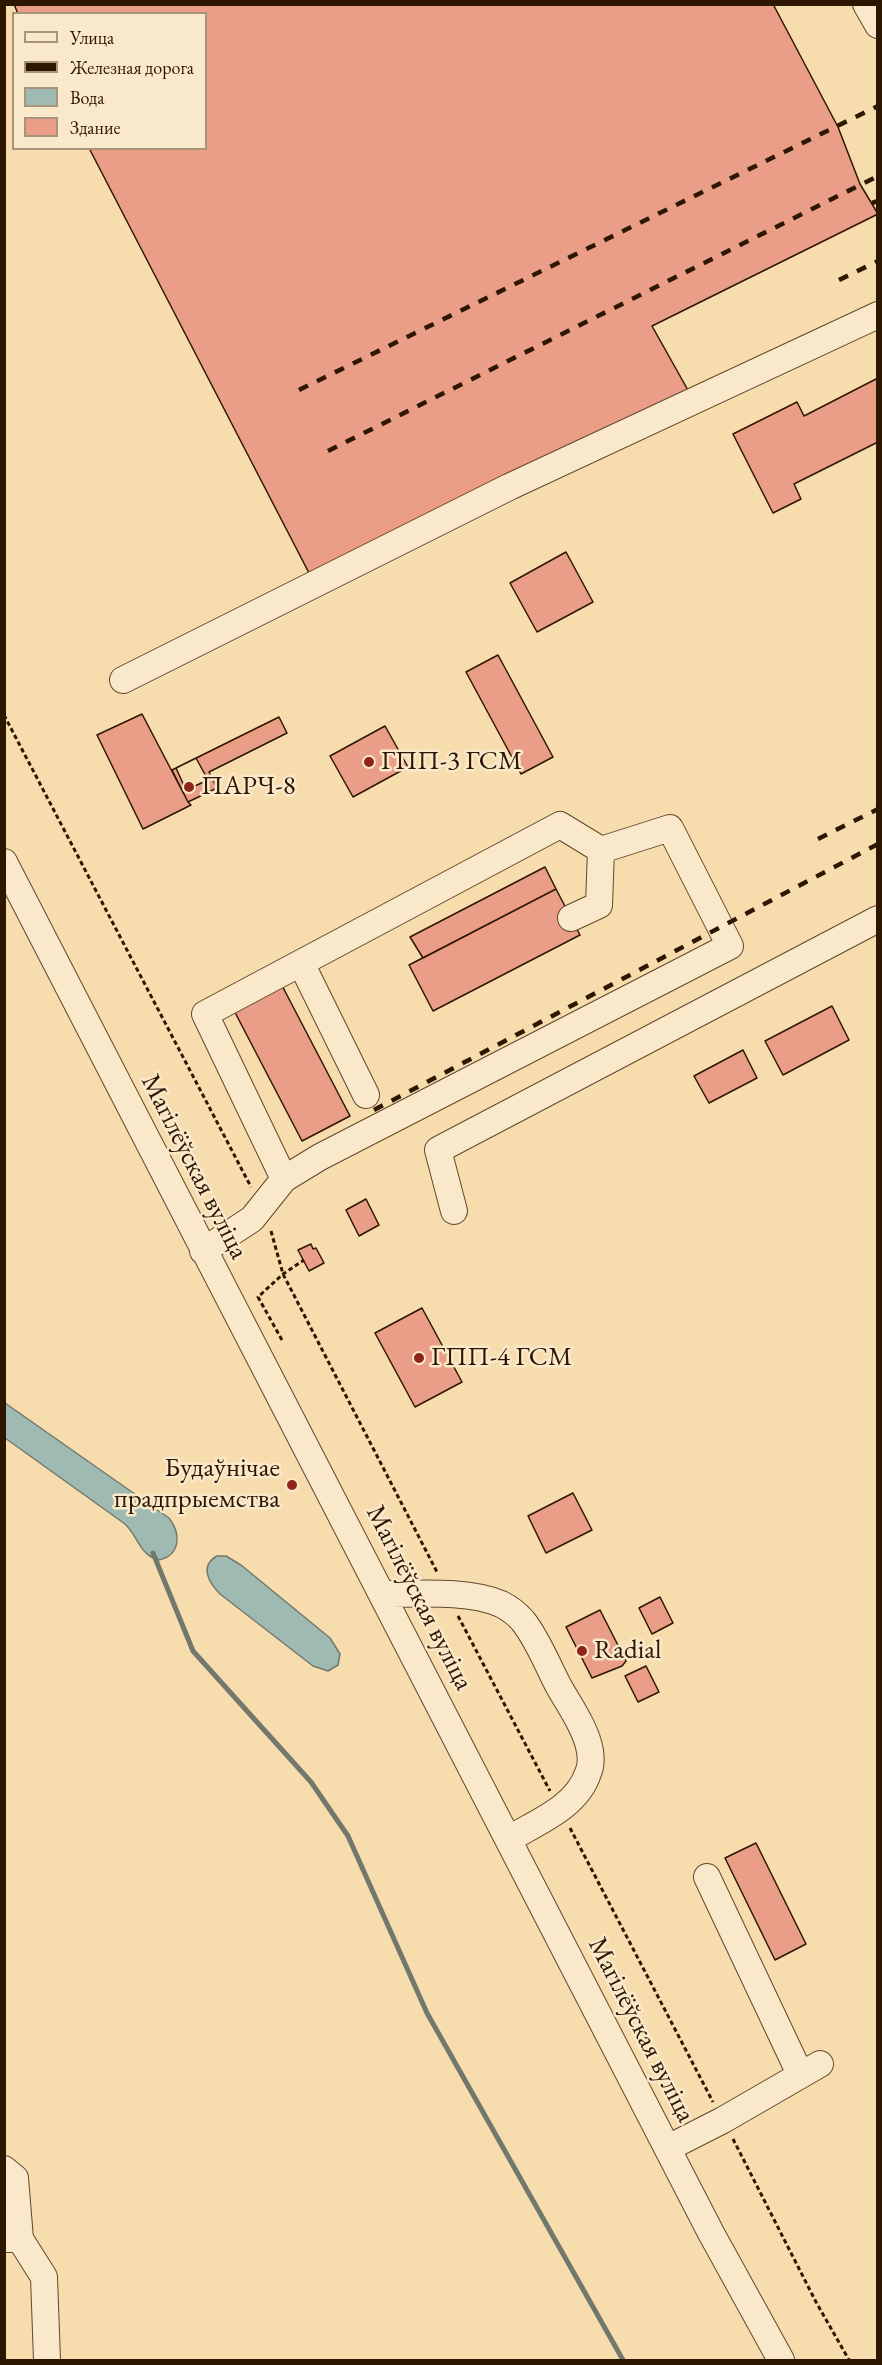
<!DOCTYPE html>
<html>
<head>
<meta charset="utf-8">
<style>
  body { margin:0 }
  #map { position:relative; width:882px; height:2365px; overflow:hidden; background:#f7dcad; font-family:"EB Garamond",serif }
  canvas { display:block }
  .frame { position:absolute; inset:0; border:6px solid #2e1701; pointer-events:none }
  .legend { position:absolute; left:12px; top:12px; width:195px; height:138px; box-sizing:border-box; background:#fae8ca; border:2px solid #a8947a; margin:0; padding:8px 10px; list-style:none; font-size:18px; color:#2e1701 }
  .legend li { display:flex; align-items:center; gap:12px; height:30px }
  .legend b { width:30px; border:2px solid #a8947a }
</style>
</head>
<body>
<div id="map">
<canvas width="882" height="2365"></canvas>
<div class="frame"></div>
<ul class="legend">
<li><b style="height:8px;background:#fae8ca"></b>Улица</li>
<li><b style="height:8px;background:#2e1701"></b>Железная дорога</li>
<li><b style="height:16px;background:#9fbab3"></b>Вода</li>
<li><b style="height:16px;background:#ea9e87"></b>Здание</li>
</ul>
</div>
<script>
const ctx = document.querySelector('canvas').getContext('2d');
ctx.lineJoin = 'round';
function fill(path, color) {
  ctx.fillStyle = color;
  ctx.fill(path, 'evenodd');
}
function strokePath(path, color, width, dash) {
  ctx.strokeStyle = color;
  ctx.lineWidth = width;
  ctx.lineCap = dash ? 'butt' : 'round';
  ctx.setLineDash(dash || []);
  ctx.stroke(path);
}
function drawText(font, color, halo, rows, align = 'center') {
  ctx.font = font + ' "EB Garamond",serif';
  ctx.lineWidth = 5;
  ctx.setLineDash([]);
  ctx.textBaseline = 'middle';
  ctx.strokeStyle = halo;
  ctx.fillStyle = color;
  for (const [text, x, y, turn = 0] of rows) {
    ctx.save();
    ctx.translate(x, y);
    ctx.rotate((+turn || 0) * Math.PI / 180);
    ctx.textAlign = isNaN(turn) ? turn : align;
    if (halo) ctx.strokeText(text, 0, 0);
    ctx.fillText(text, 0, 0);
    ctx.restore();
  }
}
const water = new Path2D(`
  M5,1403L169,1518C181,1533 181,1555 159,1560C140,1556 138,1536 125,1524L5,1438Z
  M217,1556H226L241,1565L330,1638L340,1654L338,1665L328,1671L313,1666L220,1594C209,1583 199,1566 217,1556Z`);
fill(water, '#9fbab3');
strokePath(water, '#72796c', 1.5);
strokePath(new Path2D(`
  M153,1553L193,1651L311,1782L348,1836L427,2013L623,2360`), '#72796c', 5);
const building = new Path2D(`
  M14,4H773L838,127L860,184L878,214L652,326L689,392L309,573L89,148H206V14H18Z
  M878,378V442L794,484L801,499L773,513L733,434L797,402L804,416Z
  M566,552L593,602L537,632L510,583Z
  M498,655L553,757L521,774L466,672Z
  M142,714L188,802L191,805L143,829L97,735Z
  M279,717L287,733L209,772L217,788L188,802L172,770Z
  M385,726L408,767L353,797L330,756Z
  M196,758L208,780L186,790L176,768Z
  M545,867L556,889L423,958L410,937Z
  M556,889L580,935L433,1011L409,965Z
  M276,974L350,1116L302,1141L228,999Z
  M832,1006L849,1040L783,1075L765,1041Z
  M743,1050L757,1078L709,1103L694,1076Z
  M366,1199L379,1225L359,1236L346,1210Z
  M311,1244L313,1249L316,1248L324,1263L309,1271L298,1250Z
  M422,1308L462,1382L415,1407L375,1333Z
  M573,1493L592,1530L546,1553L528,1516Z
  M660,1597L673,1623L652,1634L639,1608Z
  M600,1610L626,1661L622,1666L592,1678L566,1627Z
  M646,1666L659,1692L638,1702L625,1676Z
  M756,1843L806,1944L775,1960L725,1858Z`);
fill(building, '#ea9e87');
strokePath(building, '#2e1701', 1.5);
const minor = new Path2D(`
  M866,4L878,25
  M123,680L509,487L878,315
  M4,862L711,2233L781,2360
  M571,918L599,905L601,850
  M301,963L366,1095
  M454,1211L438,1150L878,919
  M203,1251L252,1219L284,1179L205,1014L560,825L601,850L670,828L730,946L320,1157L284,1179
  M383,1594C419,1594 468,1590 501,1604C509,1608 517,1614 523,1621C538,1640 547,1664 558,1685C569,1705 586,1728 590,1751C591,1758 591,1767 588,1773C577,1807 537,1822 509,1839
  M707,1877L800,2074
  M668,2148L723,2120L820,2064
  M4,2169L15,2178L20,2239H5
  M20,2239L44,2277L47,2360`);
strokePath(minor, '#60482c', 28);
strokePath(new Path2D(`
  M4,715L251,1187
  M271,1231L283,1274L437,1572
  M282,1340L258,1297L283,1274L304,1260
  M292,1485L298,1481
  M458,1616L550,1791
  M570,1828L713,2102
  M733,2139L816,2302L849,2360`), '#2e1701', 3, [4.5, 3]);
strokePath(minor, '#fae8ca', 26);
strokePath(new Path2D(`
  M872,203L878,201
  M839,280L878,261
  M299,390L878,106
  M328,451L878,176
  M818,839L878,809
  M374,1110L878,844`), '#2e1701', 4.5, [10, 10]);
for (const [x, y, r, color] of [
  [369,762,6,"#8f2418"],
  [189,787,6,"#8f2418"],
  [419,1358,6,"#8f2418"],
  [292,1485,6,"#8f2418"],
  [582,1651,6,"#8f2418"]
]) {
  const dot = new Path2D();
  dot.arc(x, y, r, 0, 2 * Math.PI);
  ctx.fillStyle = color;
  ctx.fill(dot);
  strokePath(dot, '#fae8ca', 2);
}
drawText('27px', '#2e1701', '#fae8ca', [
  ["ГПП-3 ГСМ",381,762],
  ["ПАРЧ-8",201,787],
  ["ГПП-4 ГСМ",431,1358],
  ["Будаўнічае",280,1469,"right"],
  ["прадпрыемства",280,1500,"right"],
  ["Radial",594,1651]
], 'left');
drawText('27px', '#2e1701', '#fae8ca', [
  ["Магілёўская вуліца",194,1167,63],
  ["Магілёўская вуліца",419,1598,63],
  ["Магілёўская вуліца",641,2030,63]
]);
</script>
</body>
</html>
